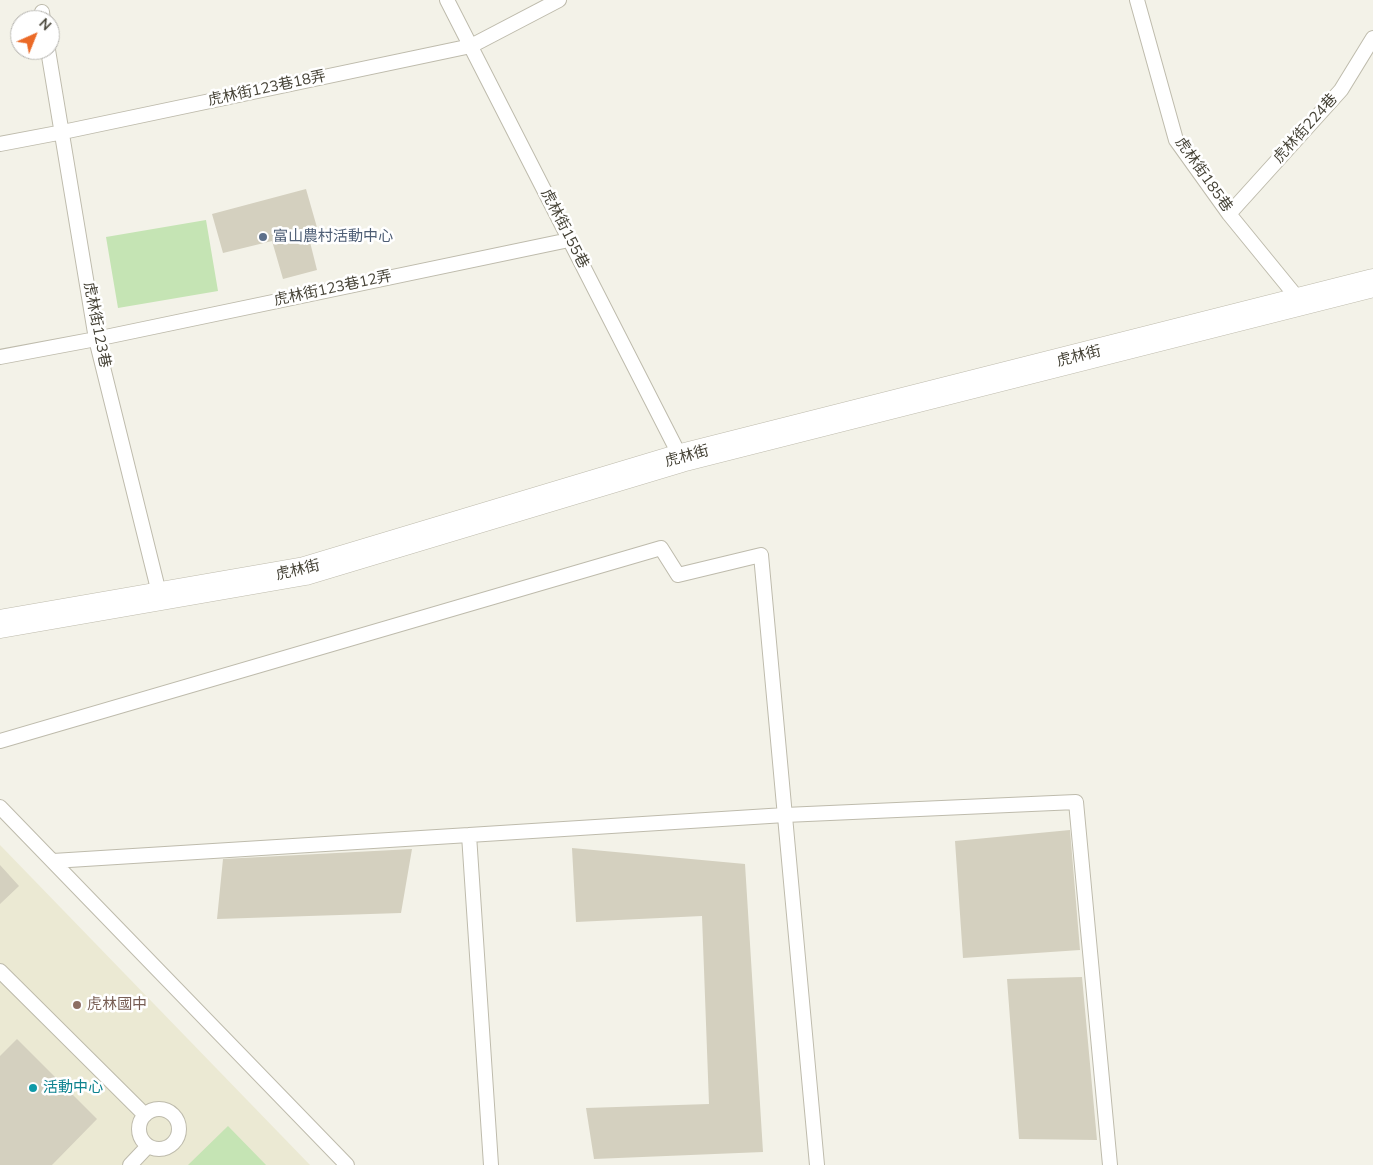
<!DOCTYPE html>
<html>
<head>
<meta charset="utf-8">
<style>
  body { margin:0 }
  #map { position:relative; width:1373px; height:1165px; overflow:hidden; background:#f3f2e8; font-family:"Nunito Sans",sans-serif }
  canvas { display:block }
  .north { position:absolute; left:10px; top:10px; width:50px; height:50px; box-sizing:border-box; background:#fff; border:1px solid #b5b4af; border-radius:50%; rotate:44deg; font-size:14px; font-weight:700; line-height:20px; text-align:center; color:#464337 }
  .north::after { content:''; display:block; margin:auto; width:18px; height:22px; background:#eb6a27; clip-path:polygon(50% 0,100% 100%,50% 72%,0 100%) }
</style>
</head>
<body>
<div id="map">
<canvas width="1373" height="1165"></canvas>
<div class="north">N</div>
</div>
<script>
const ctx = document.querySelector('canvas').getContext('2d');
ctx.lineJoin = 'round';
function fill(path, color) {
  ctx.fillStyle = color;
  ctx.fill(path, 'evenodd');
}
function strokePath(path, color, width, dash) {
  ctx.strokeStyle = color;
  ctx.lineWidth = width;
  ctx.lineCap = dash ? 'butt' : 'round';
  ctx.setLineDash(dash || []);
  ctx.stroke(path);
}
function drawText(font, color, halo, rows, align = 'center') {
  ctx.font = font + ' "Nunito Sans","Noto Sans TC",sans-serif';
  ctx.lineWidth = 5;
  ctx.setLineDash([]);
  ctx.textBaseline = 'middle';
  ctx.strokeStyle = halo;
  ctx.fillStyle = color;
  for (const [text, x, y, turn = 0] of rows) {
    ctx.save();
    ctx.translate(x, y);
    ctx.rotate((+turn || 0) * Math.PI / 180);
    ctx.textAlign = isNaN(turn) ? turn : align;
    if (halo) ctx.strokeText(text, 0, 0);
    ctx.fillText(text, 0, 0);
    ctx.restore();
  }
}
fill(new Path2D(`
  M0,845L310,1165H0Z`), '#ebe9d3');
fill(new Path2D(`
  M206,220L218,291L118,308L106,237Z
  M228,1126L266,1165H188Z`), '#c5e4b4');
fill(new Path2D(`
  M306,189L318,231L308,234L317,270L283,279L272,241L223,253L212,214Z
  M1070,830L1080,950L963,958L955,841Z
  M572,848L745,864L763,1152L594,1159L586,1108L709,1104L702,916L576,922Z
  M412,849L401,913L217,919L223,859Z
  M0,865L19,886L0,904Z
  M1082,977L1097,1140L1019,1139L1007,979Z
  M17,1039L97,1119L52,1165H0V1056Z`), '#d4d0bf');
const lane = new Path2D(`
  M447,0L681,458
  M1137,0L1176,140L1229,214L1300,301
  M42,12L43,20
  M48,50L96,339L160,597
  M0,144L63,132L471,46L559,0
  M1229,214L1341,90L1373,38
  M0,357L96,339L569,240
  M0,741L661,548L678,575L761,555L817,1165
  M0,807L347,1165
  M469,835L785,815L1076,802L1110,1165
  M53,861L469,835L491,1165
  M0,971L145,1115
  M139 1129a20 20 0 1 1 40 0a20 20 0 1 1-40 0Z
  M130,1165L148,1146`);
const street = new Path2D(`
  M0,624L305,571L681,458L1373,283`);
strokePath(lane, '#bebbac', 16);
strokePath(street, '#bebbac', 29);
strokePath(lane, '#fff', 14);
strokePath(street, '#fff', 28);
for (const [x, y, r, color] of [
  [263,237,5,"#5c6f8a"],
  [77,1005,5,"#8d6e63"],
  [33,1088,5,"#0f9aa8"]
]) {
  const dot = new Path2D();
  dot.arc(x, y, r, 0, 2 * Math.PI);
  ctx.fillStyle = color;
  ctx.fill(dot);
  strokePath(dot, '#fff', 2);
}
drawText('15px', '#464337', '#fff', [
  ["虎林街123巷18弄",267,89,-12],
  ["虎林街224巷",1306,129,-48],
  ["虎林街185巷",1203,175,55],
  ["虎林街155巷",564,229,63],
  ["虎林街123巷12弄",333,289,-12],
  ["虎林街123巷",96,325,79],
  ["虎林街",1079,357,-14],
  ["虎林街",687,457,-15],
  ["虎林街",298,571,-13]
]);
drawText('15px', '#4e5e75', '#fff', [
  ["富山農村活動中心",273,237]
], 'left');
drawText('15px', '#785e54', '#fff', [
  ["虎林國中",87,1005]
], 'left');
drawText('15px', '#0d838f', '#fff', [
  ["活動中心",43,1088]
], 'left');
</script>
</body>
</html>
